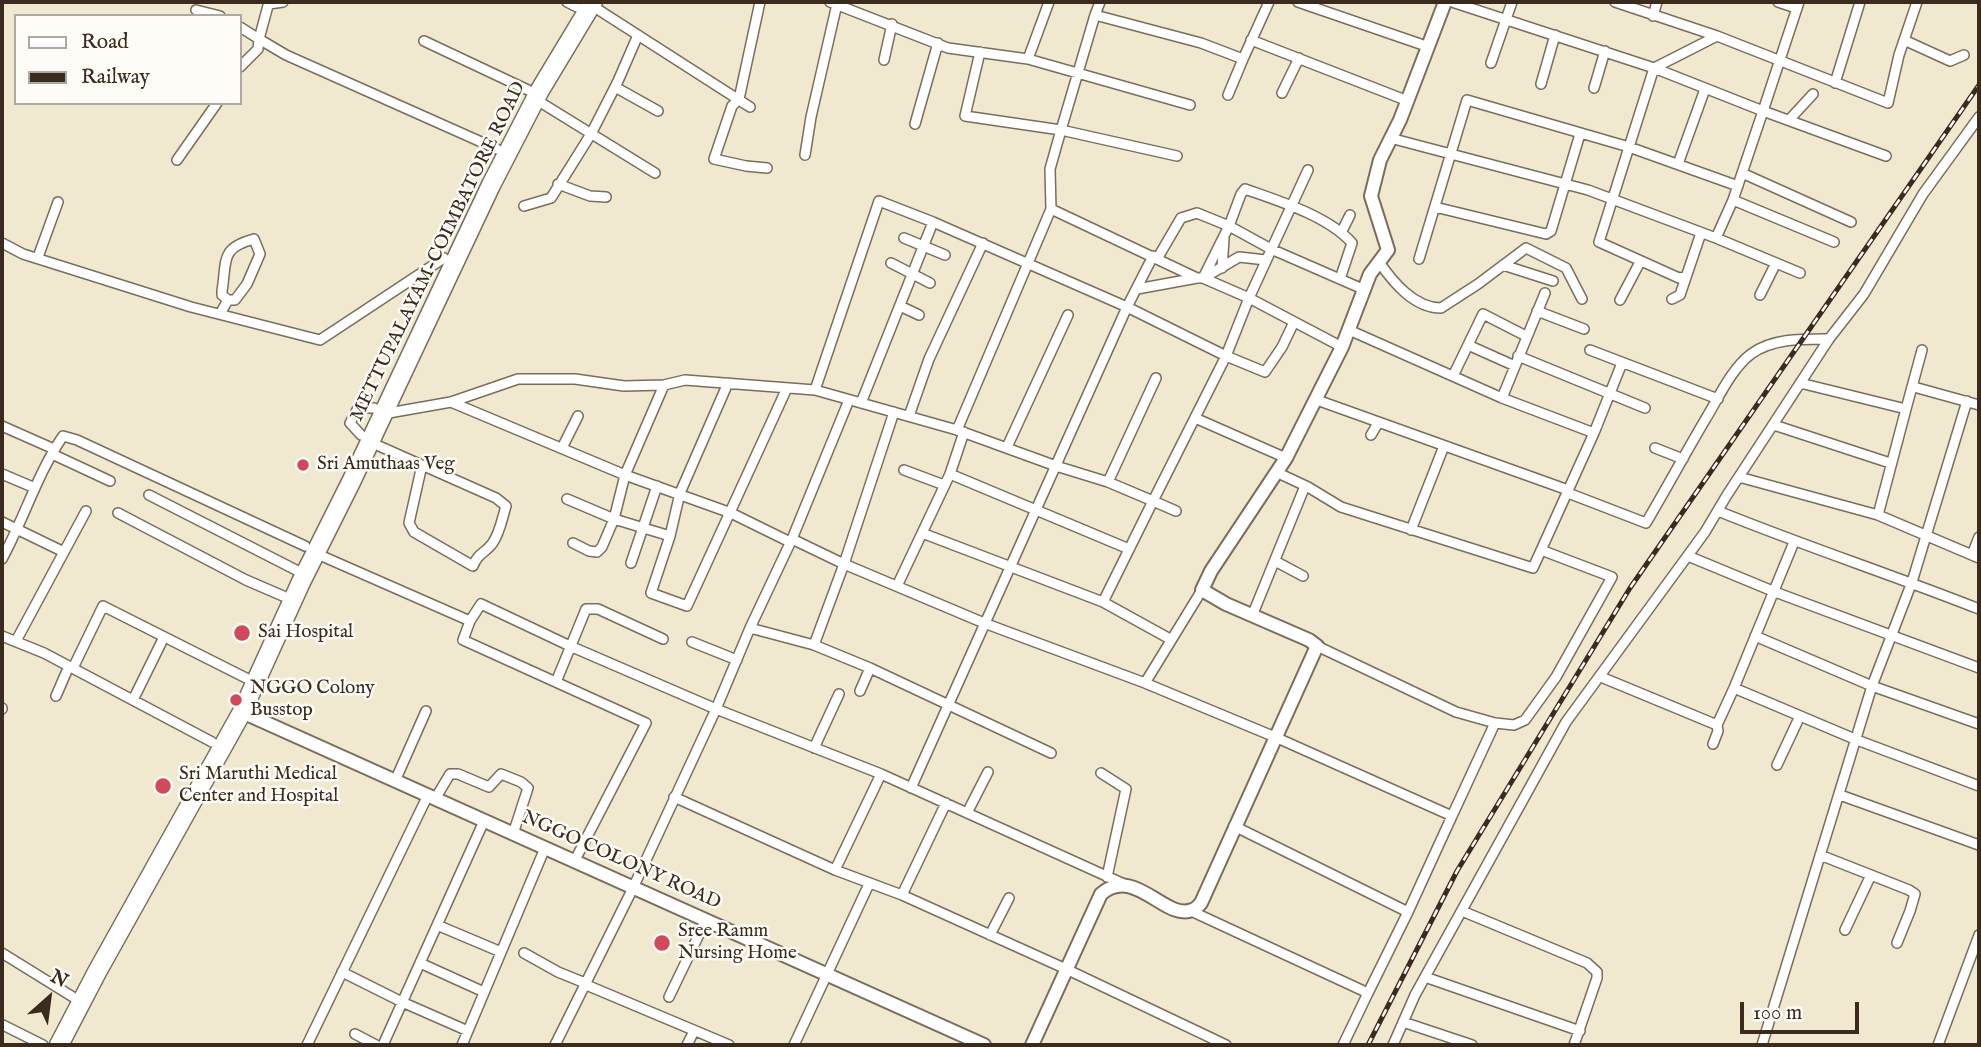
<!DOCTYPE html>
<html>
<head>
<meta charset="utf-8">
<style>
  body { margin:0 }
  #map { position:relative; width:1981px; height:1047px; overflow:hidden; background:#f0e9d0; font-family:"IM FELL English",serif }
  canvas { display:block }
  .frame { position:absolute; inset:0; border:4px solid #3b2a1e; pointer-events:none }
  .legend { position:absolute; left:14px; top:14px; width:228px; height:91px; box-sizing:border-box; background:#fdfcf7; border:2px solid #afa8a0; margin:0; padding:9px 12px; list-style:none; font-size:21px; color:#3b2a1e }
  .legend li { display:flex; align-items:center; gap:14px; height:35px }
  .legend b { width:35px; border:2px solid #afa8a0 }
  .north { position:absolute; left:14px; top:963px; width:70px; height:70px; -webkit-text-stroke:5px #fdfcf7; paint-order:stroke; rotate:28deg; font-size:19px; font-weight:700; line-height:28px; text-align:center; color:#3b2a1e }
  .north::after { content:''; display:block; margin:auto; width:24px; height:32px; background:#3b2a1e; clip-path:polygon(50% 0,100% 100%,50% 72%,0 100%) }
  .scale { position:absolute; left:1740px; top:1002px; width:119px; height:32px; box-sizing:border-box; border:4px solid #3b2a1e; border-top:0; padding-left:9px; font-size:21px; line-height:24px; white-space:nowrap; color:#3b2a1e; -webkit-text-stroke:5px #fdfcf7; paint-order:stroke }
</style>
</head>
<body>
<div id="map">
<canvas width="1981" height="1047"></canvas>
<div class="frame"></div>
<ul class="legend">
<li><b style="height:9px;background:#fff"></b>Road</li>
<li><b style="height:9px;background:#3b2a1e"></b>Railway</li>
</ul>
<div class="north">N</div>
<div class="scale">100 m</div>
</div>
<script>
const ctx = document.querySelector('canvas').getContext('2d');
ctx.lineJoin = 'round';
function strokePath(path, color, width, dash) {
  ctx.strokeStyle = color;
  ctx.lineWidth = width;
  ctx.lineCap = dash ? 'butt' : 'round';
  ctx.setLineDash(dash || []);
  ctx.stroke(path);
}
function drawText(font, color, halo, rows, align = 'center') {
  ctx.font = font + ' "IM FELL English",serif';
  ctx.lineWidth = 5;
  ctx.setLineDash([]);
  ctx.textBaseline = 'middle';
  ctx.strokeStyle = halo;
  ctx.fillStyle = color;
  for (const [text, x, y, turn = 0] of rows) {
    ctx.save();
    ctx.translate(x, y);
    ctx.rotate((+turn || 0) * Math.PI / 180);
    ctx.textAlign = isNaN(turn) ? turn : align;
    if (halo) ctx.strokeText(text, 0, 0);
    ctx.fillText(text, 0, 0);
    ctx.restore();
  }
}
const street = new Path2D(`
  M269,2L259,39L286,55L497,149
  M567,2L577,7
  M760,2L739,99L732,106L714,159L746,166L767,168
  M830,2L948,48L1028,59L1049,2
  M1298,2L1429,47
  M1615,2L1717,36L1888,103L1899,55L1917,2
  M1778,2L1796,8
  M1799,2L1763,111L1886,156
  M269,4L283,2
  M591,5L750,107
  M196,10L220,16
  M1095,15L1100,2
  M1653,16L1657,2
  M240,27L259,39L258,49L240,67
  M1251,40L1408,101
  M1904,40L1950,61L1964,55
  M424,41L528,90
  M1028,59L1190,105
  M884,60L892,24
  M1491,63L1512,2
  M1835,83L1860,2
  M1541,84L1555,35
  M615,87L658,111
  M1594,88L1605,51
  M1282,93L1299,58
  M1228,95L1243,59
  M535,99L655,173
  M1789,120L1813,94
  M915,124L938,43
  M1390,138L1588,190L1716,238L1733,200L1763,111L1654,68L1452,2
  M805,155L811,117L837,4
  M1177,156L1061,130L1095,15L1201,43L1243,59L1269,2
  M177,160L217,103
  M1678,164L1705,89
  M1742,173L1851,222
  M558,184L590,196L606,197
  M1733,200L1834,242
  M524,206L551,198L591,134L618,81L638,35
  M1435,207L1546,234L1551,231L1580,134
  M1051,209L1197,278H1203L1249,298L1342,347
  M1342,231L1350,215
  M904,238L945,255
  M1716,238L1800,273
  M2,243L23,254L191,307L320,340L444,258
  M38,257L58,202
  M1157,259L1181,218L1197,213L1229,226L1271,249L1365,290
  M1419,259L1467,100L1629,147L1738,186
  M1379,262C1393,282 1414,308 1441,308L1478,284L1526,248L1566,268L1582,299
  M891,263L930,283
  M1503,265L1553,281
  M1222,268L1224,239
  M1205,277L1239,257L1266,260
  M1686,277L1679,278L1599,242L1654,68L1717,36
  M1203,278L1229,226L1241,194L1245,189C1279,201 1328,216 1352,243L1340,279
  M1137,289L1197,278
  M1760,295L1776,263
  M1672,299L1680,295L1701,233
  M1620,300L1640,262
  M900,306L919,315
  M1537,311L1584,329
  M220,314L228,300L222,295V291C227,260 220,248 254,239L260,254L247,284L235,300H228
  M1294,322L1282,347L1265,372L1226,356L1249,298L1308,170
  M1468,345L1515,366
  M1590,350L1718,399
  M1518,356L1645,408
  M1453,376L1483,314L1526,336
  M728,383L680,493L670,536L651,593L687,606L787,388
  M1800,383L1906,409L1878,515L1979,558
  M664,385L625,475L614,519L670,536
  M1914,387L1979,405
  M815,390L957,430L1056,466L1108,482L1153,501L1226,356L1127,307L1153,256
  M1502,398L1545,293
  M1317,400L1568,490
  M451,402L625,475L731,513L790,542
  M861,403L933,222
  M1906,409L1922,350
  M383,414L451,402L518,379H575L624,386L664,385L685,380L815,390L879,201L933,222L1127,307L911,788
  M909,416L929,359L983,243
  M1195,418L1286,458
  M1774,425L1890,463
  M2,426L54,449
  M957,430L1051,209L1050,169L1061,130L965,116L980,52
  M1594,433L1622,363
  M361,435L350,423L358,408H374
  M1371,435L1378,423
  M370,442L496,498L506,506C502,519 500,533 492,544C484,554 478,553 473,566L414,532L409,523L422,465
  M1007,447L1068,315
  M562,448L578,416
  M1655,448L1683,459
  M52,454L110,481
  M904,470L944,485
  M1276,472L1308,487L1341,507L1533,568L1594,433L1502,398L1349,330
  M2,474L35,488
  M950,474L1129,549
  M1739,477L1878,515
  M1108,482L1156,378
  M1568,493L1646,523C1666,489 1685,454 1705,420C1718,399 1731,369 1751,354C1773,338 1803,339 1829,339
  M149,495L296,570
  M567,499L614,519L602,547L597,552L589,551L573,543
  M1718,511C1804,546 1893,575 1979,609
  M118,513L246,580L283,596
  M2,522L64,552
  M1411,530L1444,446
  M922,533L1103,602L1170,639
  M792,539L849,400
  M1794,542L1734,688L1857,740L1979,786
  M315,553L470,621
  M1972,555L1979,537
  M1688,556L1775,592L1979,668
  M2,559C24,519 37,474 63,436L77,440L305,546
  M1275,561L1303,576
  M631,563L657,486
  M897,586L950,474L964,432
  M1103,602L1153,501L1176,511
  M1252,616L1305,486
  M750,628L814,645L870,668L1051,753
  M2,636L44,653L212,742
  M1755,636L1872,686L1979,724
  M16,641L86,511
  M692,642L737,660
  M814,645L844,564L894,412
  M1317,646L1456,712L1495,723L1452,816
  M73,668L103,606L246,678
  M1601,677L1717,725
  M556,682L586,609H598L663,639
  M1145,683L1202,590
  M860,691L870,668
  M56,696L69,666
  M133,700L164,637
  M2,709V708
  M1495,723L1514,725L1525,720L1556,677L1612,577L1541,550
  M1713,744L1718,731L1717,725L1734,688
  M814,748L839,694
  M1777,765L1800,716
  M1101,773L1126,789L1107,877
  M395,781L426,711
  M1840,795L1979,845
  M674,797L835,870L902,895L1066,969L1226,1045
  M435,799L450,774H458L489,787L501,774L521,782L528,788L513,834
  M967,813L988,772
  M1820,855L1909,890L1915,894L1910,911L1897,943
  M574,862L646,723L463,640L470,621L481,604L570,646L716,709L750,628L792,539L844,564L984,623L1145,683L1275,737L1452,816L1408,912L1234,826
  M835,870L881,774
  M902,895L946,803
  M1191,911L1368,993L1343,1045
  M1462,911L1587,963L1597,972V978L1574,1045
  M437,925L501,952
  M1845,930L1871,875
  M990,935L1009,898
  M2,953L73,997
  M524,953L558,972L585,983
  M420,963L484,992
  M342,972L402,1002L468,1031
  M1425,977L1580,1031
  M584,984L729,1045
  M1368,993L1408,912
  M669,997L706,920
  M1403,1022L1472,1045
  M3,1025L43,1045
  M355,1034L376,1045
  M307,1045L428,795
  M383,1045L484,821
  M462,1045L545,848
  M555,1045L633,888L716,709L881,774L1124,884
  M687,1045L694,1031
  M794,1045L869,884
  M1393,1045L1415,995L1566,722L1705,532L1727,495L1829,339L1864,294L1923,194L1979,117
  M1762,1045L1872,686L1912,582L1967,401
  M1938,1045L1979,935`);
const secondary = new Path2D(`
  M242,712L984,1045
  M1032,1045L1101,894C1135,865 1165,921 1192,910C1196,909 1198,906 1201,903L1317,646L1309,640L1226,604L1202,590L1211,571L1286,458L1342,347L1370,274L1388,250L1371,196L1380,160L1400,120L1445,2`);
const highway = new Path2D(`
  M59,1045L97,972L242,712L301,582L351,482L491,185L540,90L593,2`);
strokePath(street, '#7a6d5c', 12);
strokePath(secondary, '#7a6d5c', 16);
strokePath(highway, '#7a6d5c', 21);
strokePath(street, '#fff', 9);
strokePath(secondary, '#fff', 12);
strokePath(highway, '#fff', 18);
const rail = new Path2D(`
  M1368,1045L1457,871L1630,588L1979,85`);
strokePath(rail, '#3b2a1e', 5);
strokePath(rail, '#fdfcf7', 2.5, [8]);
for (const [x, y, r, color] of [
  [303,465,7,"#d1495b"],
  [242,633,9,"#d1495b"],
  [236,700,7,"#d1495b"],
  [163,786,9,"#d1495b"],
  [662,943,9,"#d1495b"]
]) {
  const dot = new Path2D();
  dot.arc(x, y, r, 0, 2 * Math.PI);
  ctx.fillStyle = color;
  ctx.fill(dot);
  strokePath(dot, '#fdfcf7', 2.5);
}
drawText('19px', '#3b2a1e', '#fdfcf7', [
  ["METTUPALAYAM-COIMBATORE ROAD",439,252,-64],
  ["NGGO COLONY ROAD",621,861,24]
]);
drawText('19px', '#3b2a1e', '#fdfcf7', [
  ["Sri Amuthaas Veg",317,465],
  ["Sai Hospital",258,633],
  ["NGGO Colony",250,689],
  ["Busstop",250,711],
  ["Sri Maruthi Medical",179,775],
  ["Center and Hospital",179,797],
  ["Sree Ramm",678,932],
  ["Nursing Home",678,954]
], 'left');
</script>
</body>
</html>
